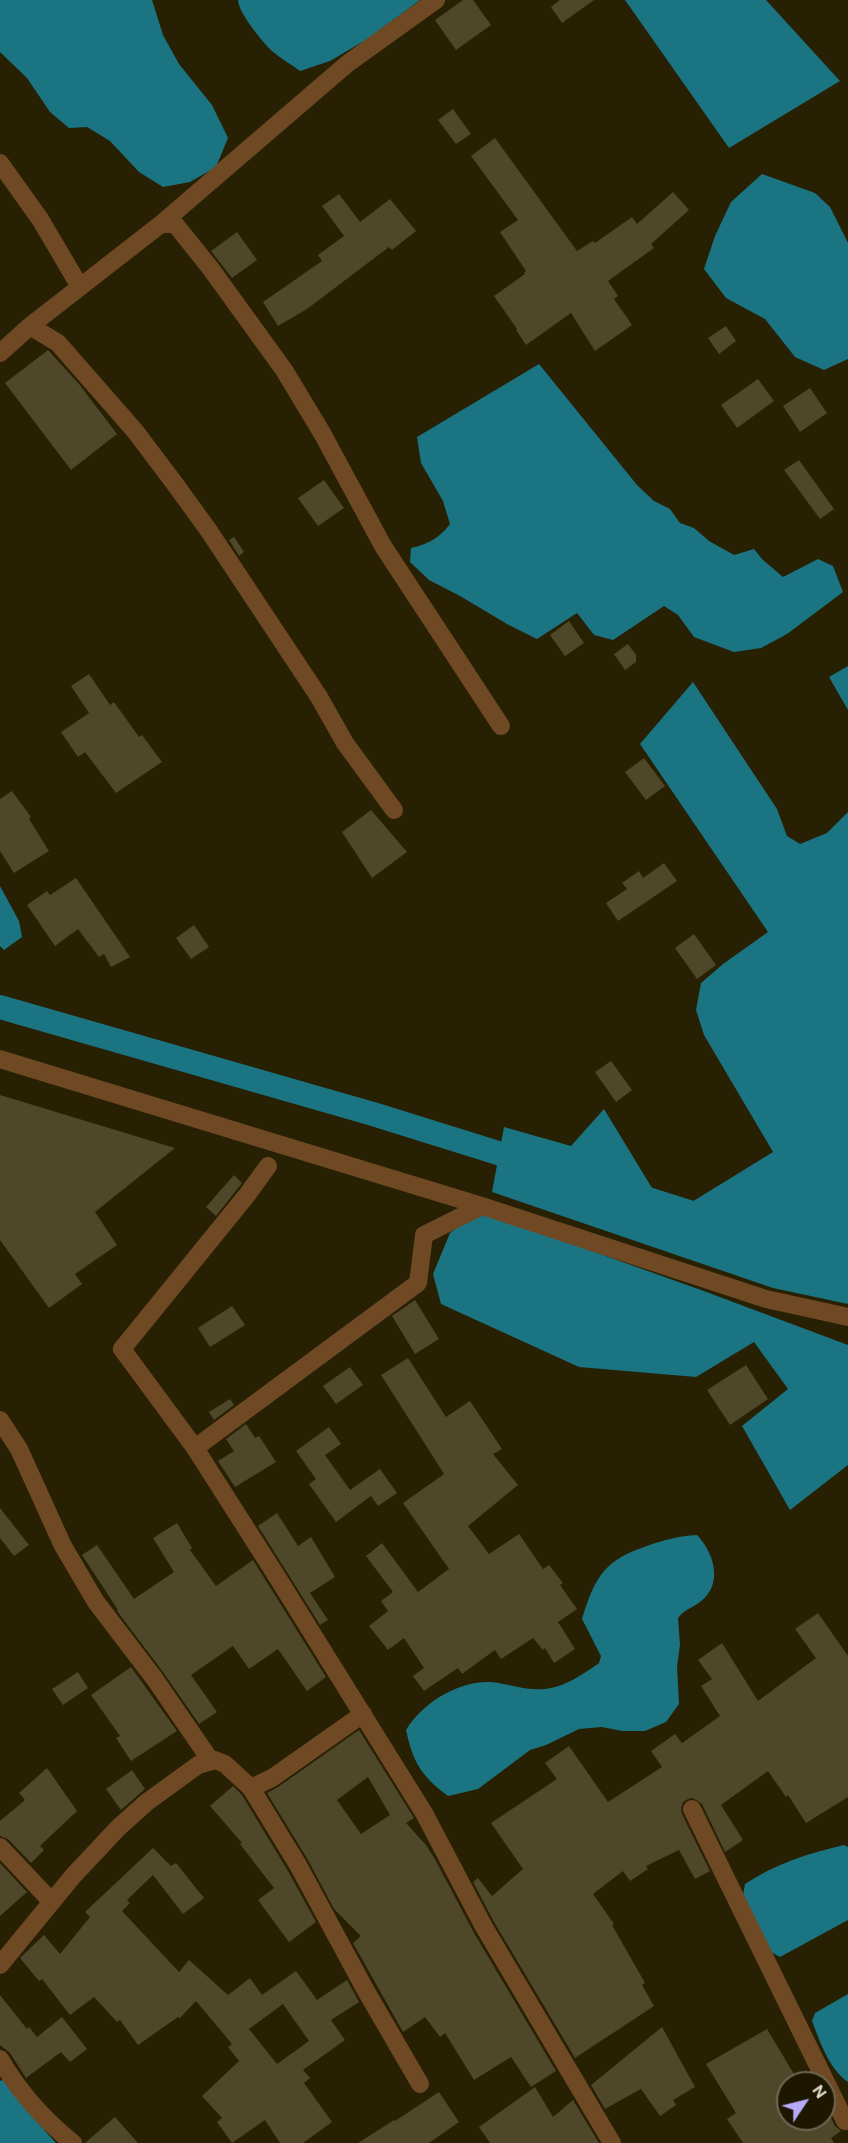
<!DOCTYPE html>
<html>
<head>
<meta charset="utf-8">
<style>
  body { margin:0 }
  #map { position:relative; width:848px; height:2143px; overflow:hidden; background:#272003; font-family:"DM Sans",sans-serif }
  canvas { display:block }
  .north { position:absolute; left:776px; top:2071px; width:60px; height:60px; box-sizing:border-box; background:#1e1700; border:2px solid #6d6753; border-radius:50%; rotate:55deg; font-size:16px; font-weight:700; line-height:24px; text-align:center; color:#e4e0cf }
  .north::after { content:''; display:block; margin:auto; width:21px; height:27px; background:#b7abf8; clip-path:polygon(50% 0,100% 100%,50% 72%,0 100%) }
</style>
</head>
<body>
<div id="map">
<canvas width="848" height="2143"></canvas>
<div class="north">N</div>
</div>
<script>
const ctx = document.querySelector('canvas').getContext('2d');
ctx.lineJoin = 'round';
function fill(path, color) {
  ctx.fillStyle = color;
  ctx.fill(path, 'evenodd');
}
function strokePath(path, color, width, dash) {
  ctx.strokeStyle = color;
  ctx.lineWidth = width;
  ctx.lineCap = dash ? 'butt' : 'round';
  ctx.setLineDash(dash || []);
  ctx.stroke(path);
}
fill(new Path2D(`
  M0,0H152L163,35L179,64L212,105L228,138L216,167L190,182L163,187L139,172L110,141L87,127L69,128L50,112L27,78L0,52Z
  M238,0H420L369,38L330,61L300,71C291,64 281,59 272,51C263,43 238,12 238,0Z
  M625,0H766L840,81L729,148Z
  M762,174L815,193L830,207L848,243V359L824,370L795,357L765,319L726,298L704,269L715,236L731,202Z
  M539,364L637,485L654,501L670,509L680,523L694,528L709,541L734,555L754,549L762,559L783,577L818,559L833,566L843,592L787,634L761,648L734,652L694,637L678,615L664,606L613,640L594,635L577,613L537,639L507,624L460,596L429,580L410,562L411,548C429,544 439,538 450,524L443,501L421,463L417,437Z
  M848,666V710L829,677Z
  M693,682L777,809L787,836L800,844L827,833L848,812V1304L773,1288L492,1192L504,1127L571,1146L604,1109L669,1216L773,1152L704,1035L696,1010L701,983L723,964L768,932L640,744Z
  M0,886L19,921L22,937L4,950L0,946Z
  M480,1211L701,1290L848,1345V1465L790,1510L742,1426L788,1389L754,1342L696,1377L579,1367L441,1304L433,1274L450,1233Z
  M697,1535C714,1553 724,1584 700,1602C691,1609 686,1608 678,1618L680,1645L677,1666L679,1704L666,1722L645,1731H622L602,1727L579,1729L546,1745L530,1750L478,1789L448,1796C421,1776 413,1762 406,1730C422,1703 459,1680 491,1682C510,1684 526,1691 545,1689C565,1687 583,1674 599,1663L601,1656L582,1619C595,1577 604,1560 647,1546C663,1540 679,1536 697,1535Z
  M844,1845L848,1847V1920L780,1957L771,1952L743,1895L745,1884C775,1864 809,1853 844,1845Z
  M848,1994V2082C829,2069 820,2042 812,2021L815,2013Z
  M4,2079L29,2113L56,2143H0V2081Z`), '#1b7482');
strokePath(new Path2D(`
  M0,1007L373,1114L530,1163
  M632,1194L711,1219`), '#1b7482', 24);
fill(new Path2D(`
  M463,0H473L491,25L456,50L435,20Z
  M560,0H594L562,23L551,7Z
  M453,109L471,134L456,144L438,120Z
  M495,138L577,251L593,241L595,243L632,217L637,224L673,192L689,210L651,244L654,248L608,281L618,296L614,299L632,325L595,351L571,313L526,345L516,330L517,329L494,296L525,274L524,272L526,271L500,232L518,220L471,156Z
  M339,194L360,222L390,199L416,231L392,250L389,247L307,309L278,326L263,302L322,261L318,255L344,236L322,206Z
  M237,232L257,260L232,278L211,251Z
  M726,326L736,341L719,354L708,338Z
  M48,350L79,384L117,434L71,470L5,383Z
  M758,379L774,401L737,428L721,405Z
  M810,388L827,413L800,432L783,406Z
  M799,460L834,509L820,519L784,470Z
  M324,480L344,508L318,526L298,498Z
  M234,537L244,552L239,556L229,540Z
  M569,621L584,643L565,656L550,635Z
  M628,644L636,655V662L625,670L614,654Z
  M89,674L110,705L114,702L139,737L142,735L162,762L116,793L85,752L78,757L61,732L89,713L71,686Z
  M644,758L665,786L646,800L625,772Z
  M12,791L31,817L29,819L49,851L14,873L0,851V799Z
  M371,810L407,852L372,878L342,832Z
  M664,863L677,881L618,921L606,903L627,889L622,883L639,871L643,878Z
  M76,878L130,957L111,967L104,954L99,957L78,929L55,946L27,905L47,891L50,895Z
  M194,925L209,947L191,959L176,938Z
  M694,934L716,965L697,979L675,948Z
  M611,1061L632,1090L616,1102L595,1072Z
  M0,1095L175,1148L95,1212L117,1245L75,1274L82,1284L49,1308L0,1240Z
  M234,1175L242,1183L216,1216L206,1207Z
  M415,1300L439,1339L415,1354L392,1316Z
  M232,1306L245,1325L210,1347L198,1328Z
  M408,1358L446,1417L470,1401L502,1449L493,1454L518,1485L468,1526L489,1554L519,1534L543,1569L549,1565L563,1583L560,1585L577,1609L558,1622L575,1649L554,1663L545,1648L543,1650L533,1638L501,1659L495,1650L462,1674L458,1668L424,1691L413,1676L424,1668L404,1638L388,1650L369,1626L388,1611L381,1601L393,1592L366,1556L382,1543L418,1592L449,1569L403,1503L444,1474L381,1375Z
  M746,1365L768,1399L730,1425L707,1390Z
  M350,1367L363,1385L336,1404L323,1386Z
  M230,1399L234,1405L214,1420L209,1412Z
  M246,1424L255,1438L259,1436L276,1462L235,1487L218,1461L234,1451L226,1439Z
  M329,1427L341,1444L325,1455L350,1490L380,1469L397,1493L378,1506L371,1496L336,1522L309,1484L316,1479L296,1451Z
  M0,1508L29,1545L14,1556L0,1538Z
  M277,1513L298,1546L311,1537L335,1577L310,1593L328,1620L320,1625L258,1526Z
  M177,1523L192,1548L190,1550L216,1586L253,1560L326,1677L307,1691L278,1649L249,1669L233,1646L191,1675L217,1712L199,1724L163,1672L117,1611L118,1610L82,1555L97,1545L134,1599L174,1572L153,1538Z
  M818,1613L848,1656V1797L806,1823L788,1795L786,1797L768,1771L721,1805L743,1840L725,1852L702,1804L693,1798L688,1799L683,1802L681,1808L682,1814L710,1871L695,1879L679,1850L646,1866L648,1869L630,1881L623,1871L593,1894L614,1924L612,1925L645,1983L642,1985L654,2006L575,2058L494,1922L473,1882L478,1878L492,1896L523,1869L491,1823L557,1779L545,1763L569,1746L608,1802L662,1767L651,1751L675,1734L682,1743L720,1716L701,1686L712,1679L698,1660L722,1643L758,1701L816,1658L795,1629Z
  M131,1667L177,1731L131,1761L116,1738L120,1736L91,1695Z
  M78,1672L88,1688L63,1705L52,1689Z
  M359,1730L414,1818L406,1823L426,1845L436,1861L474,1933L556,2071L531,2087L511,2057L474,2080L445,2033L440,2037L425,2017L403,2032L353,1943L361,1936L334,1909L308,1860L267,1793L278,1787ZM368,1777L390,1815L361,1834L337,1800Z
  M47,1768L77,1811L40,1846L44,1850L31,1863L8,1839L0,1836V1821L25,1800L19,1793Z
  M132,1770L145,1789L121,1810L106,1789Z
  M233,1786L242,1795L288,1871L316,1922L289,1942L258,1900L274,1888L240,1844L242,1843L210,1806Z
  M153,1848L171,1866L176,1863L204,1898L183,1914L153,1875L127,1900L130,1903L122,1911L179,1972L189,1960L228,1995L250,1978L262,1995L296,1971L317,2000L347,1980L359,2002L331,2020L345,2040L303,2070L310,2078L304,2083L332,2122L303,2143H280L265,2120L232,2143L217,2122L222,2118L202,2096L239,2061L228,2047L232,2044L196,2001L180,2018L178,2017L138,2045L120,2020L117,2022L94,1997L70,2015L42,1979L39,1981L20,1958L44,1935L60,1954L90,1917L85,1912ZM283,2004L309,2041L277,2064L249,2029Z
  M0,1863L27,1892L0,1916Z
  M0,1995L27,2029L29,2027L37,2037L62,2017L87,2049L70,2062L61,2052L26,2078L10,2053L0,2045Z
  M662,2027L695,2087L673,2100L676,2105L660,2116L641,2089L605,2109L591,2085Z
  M767,2029L798,2081L788,2083V2119H820L824,2126V2104L835,2126L841,2131L831,2138L834,2143H743L727,2119L736,2113L706,2064Z
  M535,2087L553,2117L573,2100L599,2143H490L479,2127Z
  M439,2092L459,2122L429,2143H358L394,2120L395,2121Z
  M115,2117L138,2143H85Z`), '#4f472a');
strokePath(new Path2D(`
  M0,163L40,219L80,287
  M161,224H175L211,269L284,370L322,433L383,546L501,726
  M30,326L58,343L135,431L175,484L209,531L319,697L345,743L394,810
  M0,353L30,326L161,224L347,64L436,0
  M0,1059L482,1206L766,1299L848,1317
  M482,1206L424,1235L418,1283L195,1448L274,1572L424,1813L484,1927L612,2143
  M0,1420L19,1449L63,1546L96,1602L154,1678L211,1761
  M195,1448L122,1349L247,1195L268,1166
  M251,1788L298,1865L366,1991L420,2084
  M692,1809L845,2121
  M0,1847L51,1901
  M0,1965L73,1876L118,1828L147,1802L176,1781L198,1765L215,1760L225,1764L251,1788L272,1778L363,1714
  M0,2059C19,2092 43,2119 73,2143`), '#6e4923', 18);
</script>
</body>
</html>
